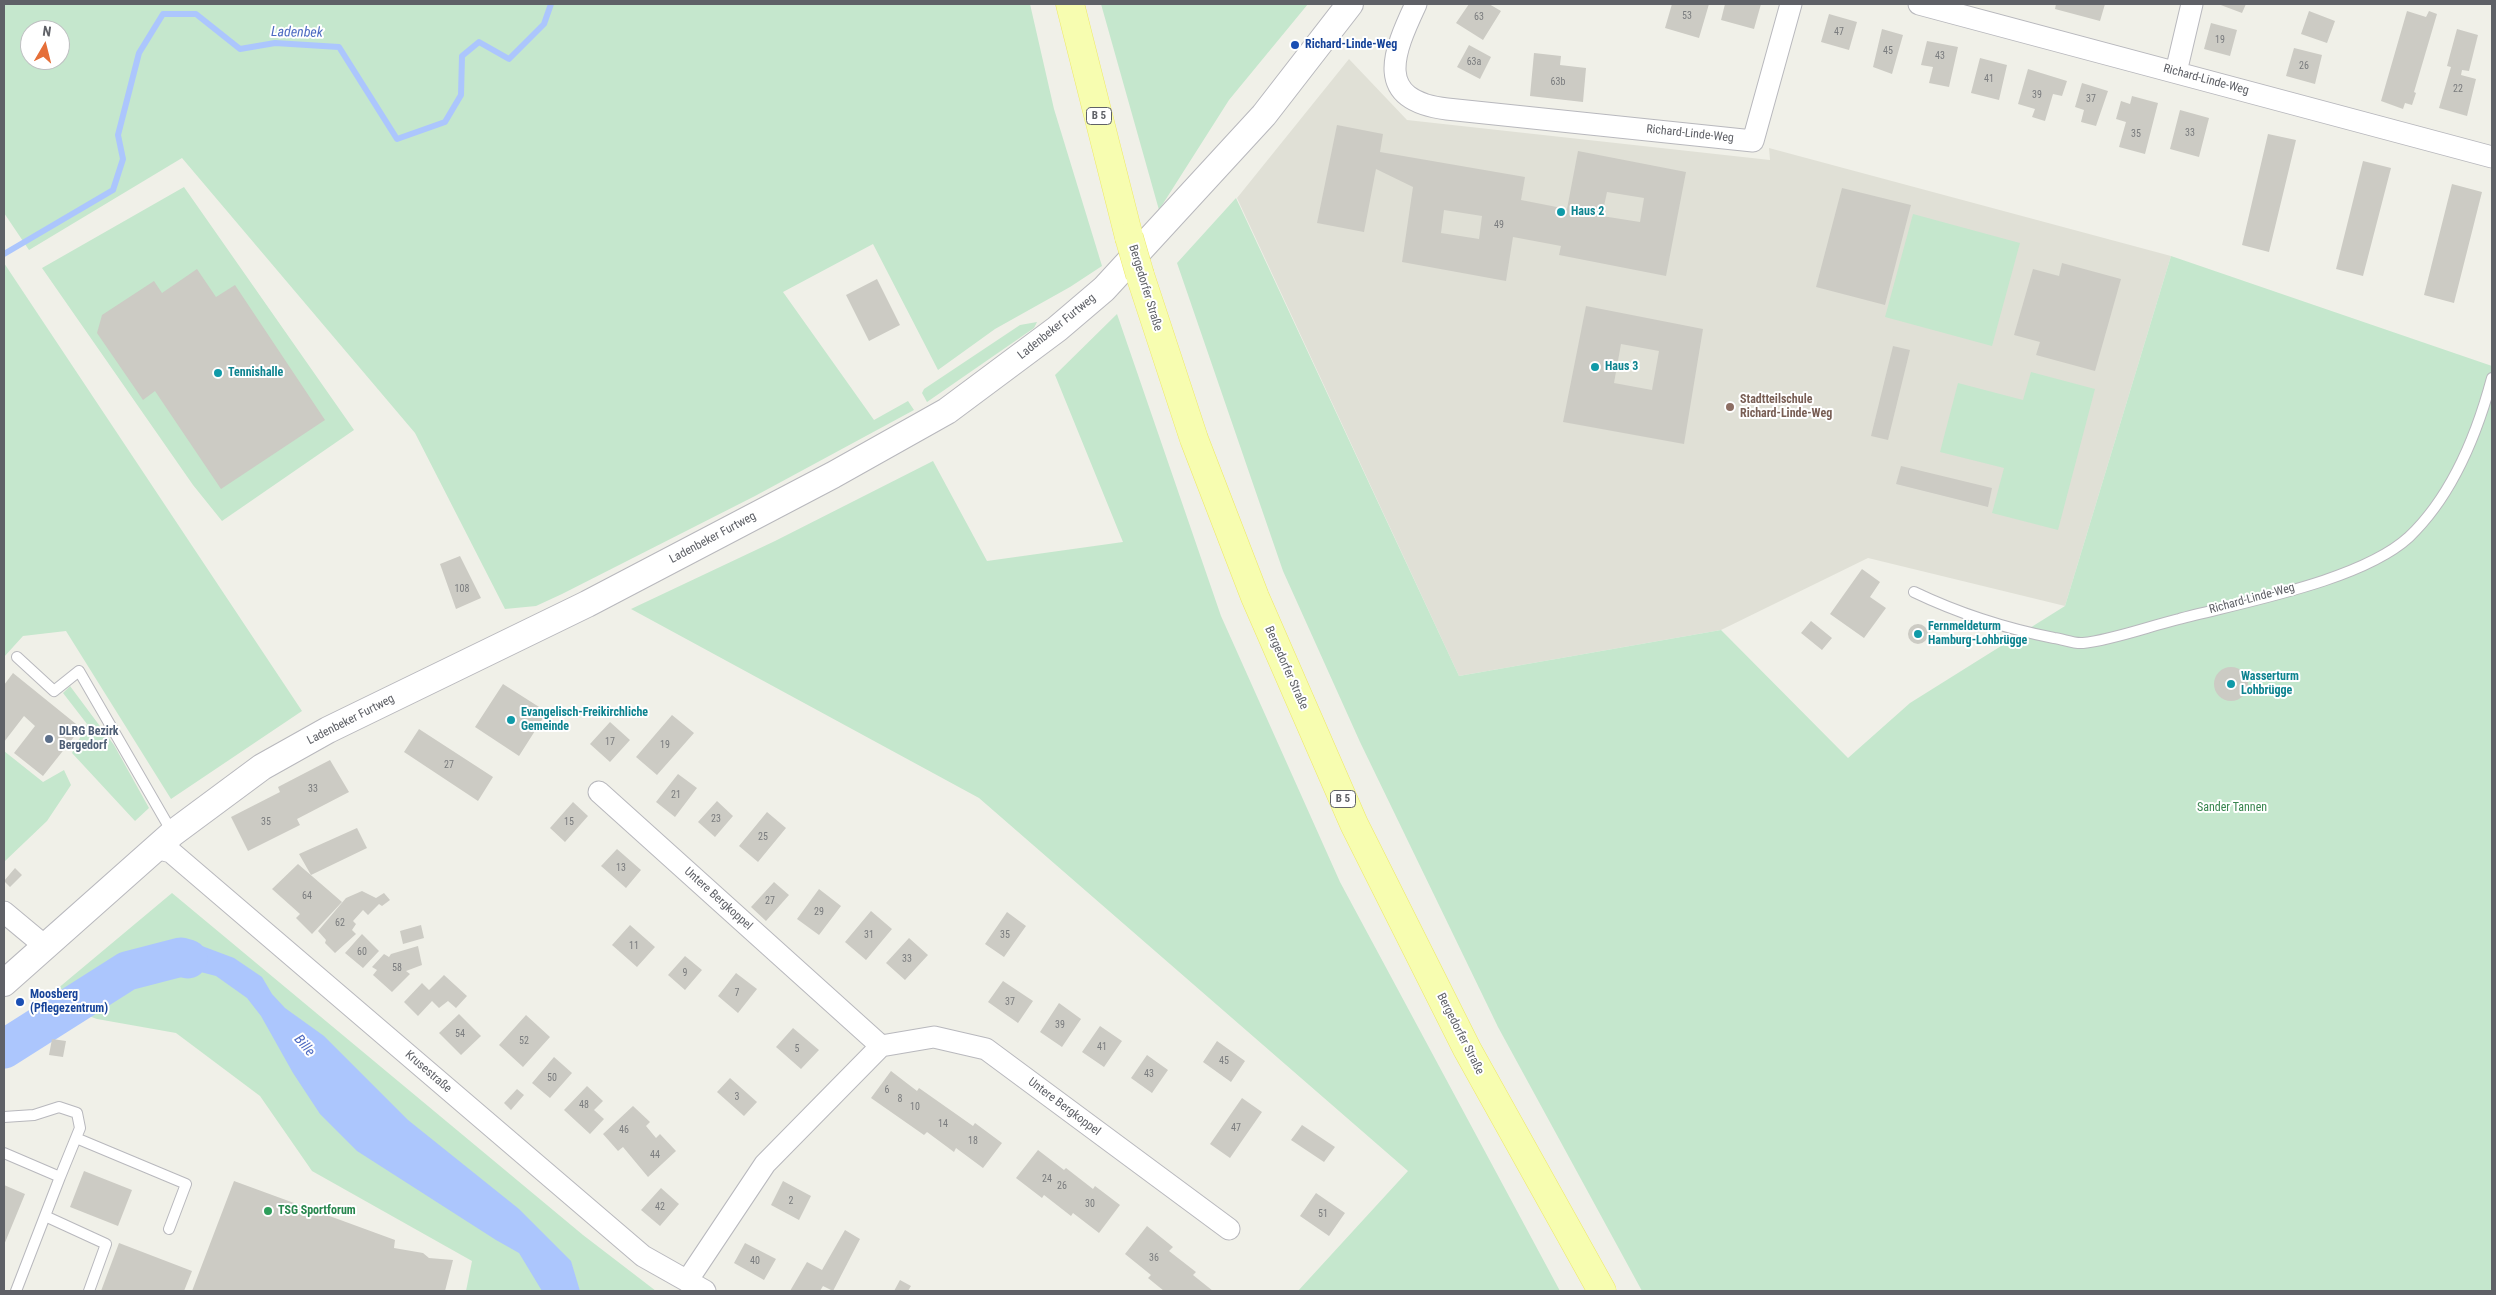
<!DOCTYPE html>
<html>
<head>
<meta charset="utf-8">
<style>
  body { margin:0 }
  #map { position:relative; width:2496px; height:1295px; overflow:hidden; background:#f0f0e8; font-family:"Roboto Condensed",sans-serif }
  canvas { display:block }
  .frame { position:absolute; inset:0; border:5px solid #5f6167; pointer-events:none }
  .north { position:absolute; left:20px; top:20px; width:50px; height:50px; box-sizing:border-box; background:#fff; border:1px solid #bfc0c2; border-radius:50%; rotate:8deg; font-size:14px; font-weight:700; line-height:20px; text-align:center; color:#5f6167 }
  .north::after { content:''; display:block; margin:auto; width:18px; height:22px; background:#e56f39; clip-path:polygon(50% 0,100% 100%,50% 72%,0 100%) }
</style>
</head>
<body>
<div id="map">
<canvas width="2496" height="1295"></canvas>
<div class="frame"></div>
<div class="north">N</div>
</div>
<script>
const ctx = document.querySelector('canvas').getContext('2d');
ctx.lineJoin = 'round';
function fill(path, color) {
  ctx.fillStyle = color;
  ctx.fill(path, 'evenodd');
}
function strokePath(path, color, width, dash) {
  ctx.strokeStyle = color;
  ctx.lineWidth = width;
  ctx.lineCap = dash ? 'butt' : 'round';
  ctx.setLineDash(dash || []);
  ctx.stroke(path);
}
function drawText(font, color, halo, rows, align = 'center') {
  ctx.font = font + ' "Roboto Condensed",sans-serif';
  ctx.lineWidth = 4;
  ctx.setLineDash([]);
  ctx.textBaseline = 'middle';
  ctx.strokeStyle = halo;
  ctx.fillStyle = color;
  for (const [text, x, y, turn = 0] of rows) {
    ctx.save();
    ctx.translate(x, y);
    ctx.rotate((+turn || 0) * Math.PI / 180);
    ctx.textAlign = isNaN(turn) ? turn : align;
    if (halo) ctx.strokeText(text, 0, 0);
    ctx.fillText(text, 0, 0);
    ctx.restore();
  }
}
fill(new Path2D(`
  M1349,59L1407,120L1770,160L1769,148L2171,256L2065,606L1868,558L1721,630L1459,676L1237,198Z`), '#e0e0d6');
fill(new Path2D(`
  M4,4H1030L1054,109L1102,266L1070,287L995,329L938,370L873,244L783,292L874,420L908,401L914,410L755,496L562,594L536,606L505,609L415,433L182,158L29,250L4,213ZM30,30H60V60H30Z
  M1101,4H1308L1229,100L1159,210Z
  M184,187L354,430L222,521L193,485L42,268Z
  M1236,198L1459,676L1721,630L1848,758L1910,703L2065,606L2171,256L2492,366V1291H1642L1498,1027L1360,742L1283,571L1177,263Z
  M1913,214L2020,243L1992,346L1885,317Z
  M4,263L302,711L171,799L66,631L23,636L4,657Z
  M1117,314L1221,616L1340,882L1560,1291H1298L1408,1171L979,798L631,609L775,541L933,461L987,561L1123,542L1055,375Z
  M1037,322L1034,328L927,402L922,393L924,389L1020,325Z
  M2031,372L2095,389L2058,530L1992,513L2004,468L1940,452L1958,383L2023,400Z
  M70,686L114,745L149,808L135,821L72,753L87,724L63,693Z
  M4,751L43,782L64,770L71,785L47,821L4,862Z
  M172,893L583,1235L656,1291H466L472,1261L312,1171L260,1096L176,1033L97,1019L44,1000Z`), '#c5e7cd');
fill(new Path2D(`
  M202,946L234,958L262,977L272,994L285,1008L324,1036L408,1120L519,1209L571,1261L580,1291H542L519,1253L496,1240L357,1151L320,1114L293,1073L261,1016L247,998L216,976L189,969L139,977L137,955L164,947Z`), '#acc6fd');
strokePath(new Path2D(`
  M4,254L113,190L123,159L118,135L139,53L163,14H196L240,49L275,43L339,47L397,139L445,122L461,95L462,56L479,42L509,59L544,24L551,4`), '#acc6fd', 6);
strokePath(new Path2D(`
  M4,1049L127,971L181,957L188,959`), '#acc6fd', 39);
fill(new Path2D(`
  M1469,4H1489L1501,11L1483,40L1456,23Z
  M1672,4H1709L1699,38L1665,28Z
  M1725,4H1761L1754,29L1721,20Z
  M2056,4H2105L2100,21L2055,9Z
  M2218,4H2246L2242,13Z
  M2309,11L2335,21L2327,43L2301,34Z
  M2407,11L2426,17L2429,11L2437,14L2414,92L2416,93L2412,105L2405,103L2403,109L2381,101Z
  M1829,14L1857,22L1849,50L1821,42Z
  M2211,23L2237,30L2230,56L2204,49Z
  M1882,29L1903,35L1892,74L1873,67Z
  M2457,29L2478,35L2469,71L2462,70L2461,75L2476,79L2467,116L2439,108L2451,67L2447,66Z
  M1927,41L1958,47L1949,87L1929,83L1933,67L1921,65Z
  M1469,45L1491,57L1480,79L1457,67Z
  M2294,48L2322,55L2315,84L2286,76Z
  M1534,53L1561,56L1560,65L1586,68L1583,102L1530,96Z
  M1980,58L2007,65L1999,100L1971,93Z
  M2028,69L2067,81L2062,96L2053,94L2045,121L2032,117L2035,109L2018,104Z
  M2082,83L2108,91L2096,126L2081,122L2084,110L2075,107Z
  M2132,96L2158,103L2145,154L2119,147L2126,122L2116,119L2121,101L2130,104Z
  M2180,110L2209,118L2199,157L2170,149Z
  M1337,125L1383,134L1380,152L1525,177L1521,200L1567,209L1578,151L1686,172L1666,276L1559,255L1561,246L1513,237L1506,281L1402,262L1413,187L1376,169L1364,232L1317,223ZM1607,192L1644,198L1640,222L1602,216ZM1444,210L1482,216L1479,239L1441,233Z
  M2268,134L2296,140L2269,252L2242,245Z
  M2363,161L2391,168L2363,276L2336,269Z
  M2452,184L2482,192L2454,303L2424,295Z
  M1842,188L1911,205L1885,305L1816,287Z
  M2062,263L2121,279L2095,371L2036,355L2040,342L2014,335L2033,269L2059,276Z
  M197,269L216,297L235,285L325,420L221,489L155,391L143,400L97,333L102,315L154,281L162,293Z
  M877,279L900,325L869,341L846,295Z
  M1586,306L1703,329L1684,444L1563,422ZM1621,344L1659,351L1652,390L1614,383Z
  M1893,346L1910,350L1888,440L1871,436Z
  M1901,466L1992,488L1988,507L1896,484Z
  M460,556L481,598L456,609L440,564Z
  M1862,569L1880,582L1870,597L1886,608L1864,638L1830,614Z
  M1811,621L1832,638L1822,650L1801,633Z
  M1908 634a10 10 0 1 1 20 0a10 10 0 1 1-20 0Z
  M2214 684a17 17 0 1 1 34 0a17 17 0 1 1-34 0Z
  M13,673L81,728L43,776L14,753L35,726L24,716L4,742V685Z
  M503,684L547,712L519,756L475,727Z
  M672,715L694,733L657,775L636,757Z
  M610,722L630,740L610,762L590,744Z
  M419,729L493,777L478,801L404,752Z
  M330,760L349,792L297,819L300,825L248,851L231,817L280,792L278,787Z
  M678,774L697,788L675,817L656,802Z
  M717,801L733,816L715,837L698,822Z
  M573,802L588,816L565,842L550,828Z
  M767,812L786,828L758,862L739,846Z
  M357,828L367,848L311,875L299,854Z
  M617,849L641,870L626,888L601,866Z
  M298,864L342,902L312,934L296,918L300,914L272,889Z
  M15,868L22,875L10,887L4,881Z
  M774,882L789,895L766,921L751,907Z
  M819,889L841,906L819,935L797,919Z
  M362,891L376,898L384,893L390,900L382,906L379,904L368,915L363,910L353,921L356,924L352,930L356,934L335,953L325,943L326,940L318,931L346,898Z
  M871,911L892,929L866,960L845,942Z
  M1007,912L1026,926L1004,957L985,944Z
  M421,925L424,938L403,944L400,931Z
  M630,925L655,947L637,967L612,945Z
  M362,934L379,951L363,968L345,953Z
  M909,938L928,955L905,980L886,963Z
  M418,946L422,965L406,971L410,974L392,992L373,975L377,970L372,967L384,954L389,957L391,954Z
  M685,956L702,970L685,990L668,975Z
  M736,973L757,989L738,1013L718,996Z
  M444,975L467,996L456,1008L448,1001L439,1008L432,1001L418,1016L404,1002L422,983L429,990Z
  M1003,981L1033,1001L1018,1023L988,1002Z
  M1059,1003L1081,1019L1062,1047L1040,1032Z
  M459,1014L481,1036L461,1055L439,1033Z
  M526,1015L550,1037L523,1067L499,1045Z
  M1100,1026L1122,1041L1104,1067L1082,1052Z
  M793,1028L819,1050L801,1069L776,1047Z
  M52,1039L66,1041L63,1057L49,1055Z
  M1217,1041L1245,1061L1231,1082L1203,1062Z
  M1147,1055L1168,1070L1152,1093L1131,1078Z
  M554,1057L572,1073L550,1098L532,1083Z
  M891,1071L917,1091L919,1088L973,1126L975,1123L1002,1143L983,1168L956,1148L954,1152L927,1132L924,1135L871,1098Z
  M730,1078L757,1102L744,1116L717,1092Z
  M587,1086L603,1101L594,1110L604,1119L590,1134L564,1110Z
  M517,1089L524,1095L511,1110L504,1103Z
  M1242,1098L1262,1112L1230,1158L1210,1144Z
  M633,1106L650,1122L646,1126L656,1138L660,1134L676,1151L648,1177L623,1147L618,1151L603,1134Z
  M1302,1125L1335,1147L1324,1162L1291,1140Z
  M1038,1150L1064,1170L1066,1168L1093,1189L1095,1186L1120,1205L1099,1233L1073,1213L1071,1216L1044,1195L1042,1198L1016,1178Z
  M84,1171L132,1190L118,1226L70,1207Z
  M234,1181L395,1240L394,1248L423,1253L429,1258L453,1260L445,1291H192Z
  M783,1181L811,1196L799,1220L771,1205Z
  M4,1185L25,1194L4,1245Z
  M661,1188L679,1204L660,1226L641,1210Z
  M1316,1193L1345,1213L1329,1236L1300,1216Z
  M1147,1226L1173,1247L1169,1251L1196,1272L1193,1275L1213,1291H1164L1148,1278L1151,1275L1125,1254Z
  M845,1230L860,1239L833,1291L823,1286L820,1291H790L807,1262L822,1270Z
  M119,1243L192,1271L184,1291H101Z
  M745,1243L776,1259L764,1280L734,1263Z
  M900,1280L911,1286L908,1291H894Z`), '#cccbc4');
const service = new Path2D(`
  M1914,592C1960,614 2003,628 2054,638C2063,639 2074,644 2083,643C2112,640 2150,626 2179,619C2243,602 2361,581 2409,537C2452,496 2477,434 2492,378
  M17,657L54,691L79,671L172,832
  M4,1117L34,1115L59,1107L77,1113L80,1128L60,1177L4,1153
  M76,1138L186,1184L169,1229
  M45,1216L106,1244L89,1291
  M16,1291L60,1177`);
const minor = new Path2D(`
  M1416,4C1393,53 1373,100 1447,109L1753,141L1791,4
  M1919,4L2492,157
  M2176,72L2192,4
  M599,792L881,1046L934,1037L986,1049L1229,1229
  M156,848L171,852L643,1256L705,1291
  M4,912L46,947
  M687,1281L765,1164L881,1046`);
const tertiary = new Path2D(`
  M4,983L173,833L262,767L328,730L587,604L833,475L947,411L1057,329L1104,289L1264,115L1350,4`);
const primary = new Path2D(`
  M1070,4L1129,237
  M1140,275L1194,439L1255,597L1354,824L1467,1049L1602,1291`);
strokePath(service, '#b8b8bd', 12);
strokePath(minor, '#b8b8bd', 23);
strokePath(tertiary, '#b8b8bd', 28);
strokePath(primary, '#eee863', 29);
strokePath(service, '#fff', 10);
strokePath(minor, '#fff', 21);
strokePath(tertiary, '#fff', 26);
strokePath(primary, '#f7fdb0', 28);
const primaryBridge = new Path2D(`
  M1129,237L1140,275`);
strokePath(primaryBridge, '#eee863', 29, []);
strokePath(primaryBridge, '#f7fdb0', 28);
for (const [x, y, r, color] of [
  [1295,45,5,"#1a4fb4"],
  [1561,212,5,"#0f9aa8"],
  [1595,367,5,"#0f9aa8"],
  [218,373,5,"#0f9aa8"],
  [1730,407,5,"#8d6e63"],
  [1918,634,5,"#0f9aa8"],
  [2231,684,5,"#0f9aa8"],
  [511,720,5,"#0f9aa8"],
  [49,739,5,"#5c6f8a"],
  [20,1002,5,"#1a4fb4"],
  [268,1211,5,"#2e9e5b"]
]) {
  const dot = new Path2D();
  dot.arc(x, y, r, 0, 2 * Math.PI);
  ctx.fillStyle = color;
  ctx.fill(dot);
  strokePath(dot, '#fff', 2);
}
drawText('10px', '#7a7c7e', null, [
  ["53",1687,16],
  ["63",1479,17],
  ["47",1839,32],
  ["19",2220,40],
  ["45",1888,51],
  ["43",1940,56],
  ["63a",1474,62],
  ["26",2304,66],
  ["41",1989,79],
  ["63b",1558,82],
  ["22",2458,89],
  ["39",2037,95],
  ["37",2091,99],
  ["33",2190,133],
  ["35",2136,134],
  ["49",1499,225],
  ["108",462,589],
  ["17",610,742],
  ["19",665,745],
  ["27",449,765],
  ["33",313,789],
  ["21",676,795],
  ["23",716,819],
  ["35",266,822],
  ["15",569,822],
  ["25",763,837],
  ["13",621,868],
  ["64",307,896],
  ["27",770,901],
  ["29",819,912],
  ["62",340,923],
  ["31",869,935],
  ["35",1005,935],
  ["11",634,946],
  ["60",362,952],
  ["33",907,959],
  ["58",397,968],
  ["9",685,973],
  ["7",737,993],
  ["37",1010,1002],
  ["39",1060,1025],
  ["54",460,1034],
  ["52",524,1041],
  ["41",1102,1047],
  ["5",797,1049],
  ["45",1224,1061],
  ["43",1149,1074],
  ["50",552,1078],
  ["6",887,1090],
  ["3",737,1097],
  ["8",900,1099],
  ["48",584,1105],
  ["10",915,1107],
  ["14",943,1124],
  ["47",1236,1128],
  ["46",624,1130],
  ["18",973,1141],
  ["44",655,1155],
  ["24",1047,1179],
  ["26",1062,1186],
  ["2",791,1201],
  ["30",1090,1204],
  ["42",660,1207],
  ["51",1323,1214],
  ["36",1154,1258],
  ["40",755,1261]
]);
for (const [x, y, w] of [
  [1099,116,25],
  [1343,799,25]
]) {
  const box = new Path2D();
  box.roundRect(x - w / 2, y - 8.5, w, 17, 4);
  ctx.fillStyle = '#fff';
  ctx.fill(box);
  strokePath(box, '#5f6167', 1);
}
drawText('bold 11px', '#5f6167', null, [
  ["B 5",1099,116],
  ["B 5",1343,799]
]);
drawText('bold 12px', '#164399', '#fff', [
  ["Richard-Linde-Weg",1305,45],
  ["Moosberg",30,995],
  ["(Pflegezentrum)",30,1009]
], 'left');
drawText('12px', '#5f6167', '#fff', [
  ["Richard-Linde-Weg",2206,80,15],
  ["Richard-Linde-Weg",1690,134,6],
  ["Bergedorfer Straße",1145,288,73],
  ["Ladenbeker Furtweg",1057,327,-39],
  ["Ladenbeker Furtweg",713,538,-28],
  ["Richard-Linde-Weg",2252,599,-15],
  ["Bergedorfer Straße",1286,668,66],
  ["Ladenbeker Furtweg",351,720,-27],
  ["Untere Bergkoppel",718,899,42],
  ["Bergedorfer Straße",1460,1034,63],
  ["Krusestraße",428,1072,41],
  ["Untere Bergkoppel",1064,1107,37]
]);
drawText('bold 12px', '#0d838f', '#fff', [
  ["Haus 2",1571,212],
  ["Haus 3",1605,367],
  ["Tennishalle",228,373],
  ["Fernmeldeturm",1928,627],
  ["Hamburg-Lohbrügge",1928,641],
  ["Wasserturm",2241,677],
  ["Lohbrügge",2241,691],
  ["Evangelisch-Freikirchliche",521,713],
  ["Gemeinde",521,727]
], 'left');
drawText('bold 12px', '#785e54', '#fff', [
  ["Stadtteilschule",1740,400],
  ["Richard-Linde-Weg",1740,414]
], 'left');
drawText('bold 12px', '#4e5e75', '#fff', [
  ["DLRG Bezirk",59,732],
  ["Bergedorf",59,746]
], 'left');
drawText('12px', '#38854e', '#fff', [
  ["Sander Tannen",2232,808]
]);
drawText('bold 12px', '#27864d', '#fff', [
  ["TSG Sportforum",278,1211]
], 'left');
drawText('italic 14px', '#4d6ac2', '#fff', [
  ["Ladenbek",297,33,1],
  ["Bille",304,1046,49]
]);
</script>
</body>
</html>
